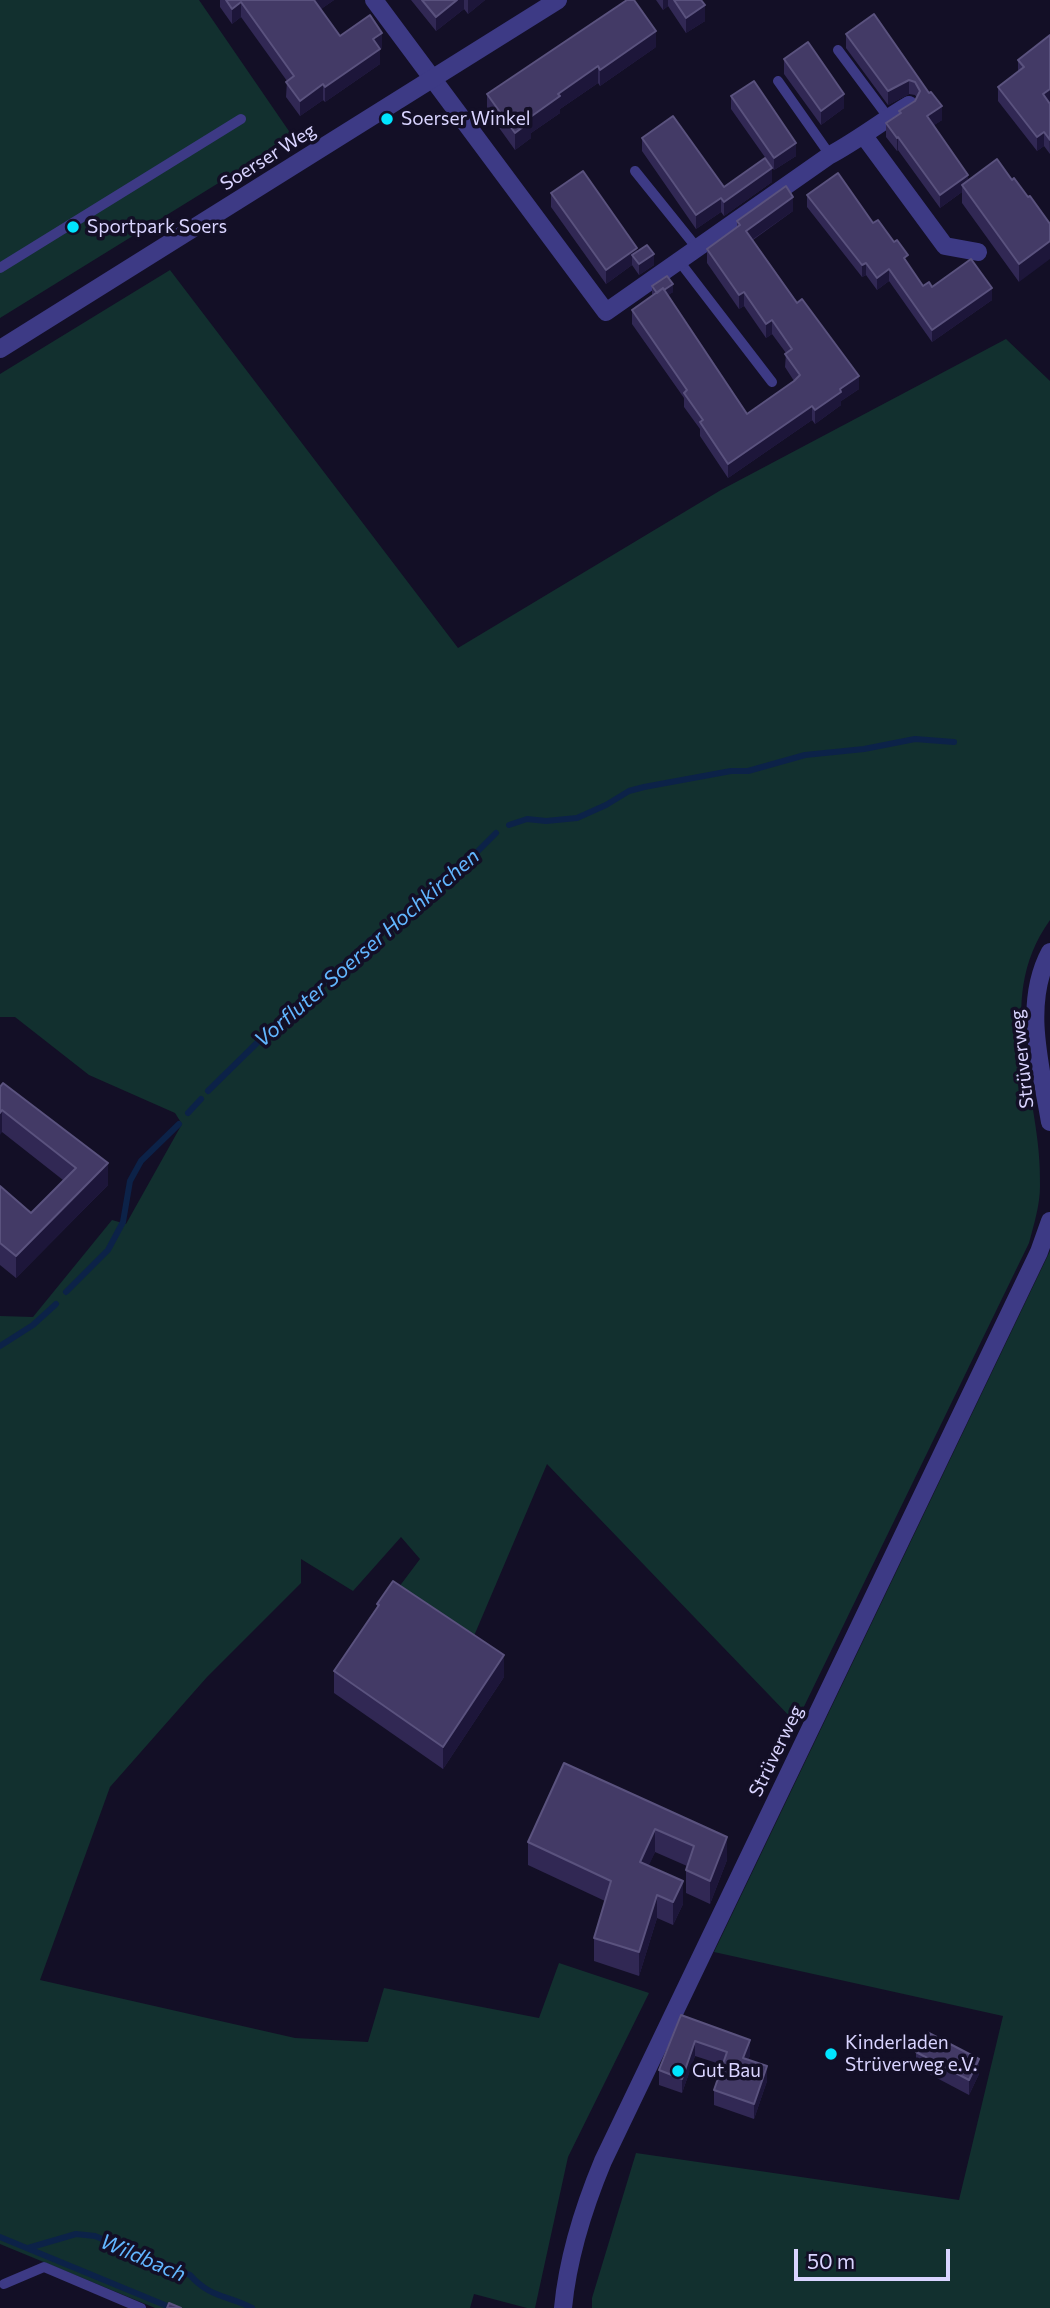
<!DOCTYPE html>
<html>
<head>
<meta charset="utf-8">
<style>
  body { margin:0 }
  #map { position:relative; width:1050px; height:2308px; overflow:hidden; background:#130f26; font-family:Commissioner,sans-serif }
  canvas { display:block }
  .scale { position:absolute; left:794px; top:2249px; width:156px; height:32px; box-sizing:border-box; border:4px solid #d9d4ff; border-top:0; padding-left:9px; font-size:21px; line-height:24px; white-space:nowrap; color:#d9d4ff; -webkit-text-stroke:5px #130f26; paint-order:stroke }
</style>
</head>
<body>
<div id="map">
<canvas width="1050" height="2308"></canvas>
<div class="scale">50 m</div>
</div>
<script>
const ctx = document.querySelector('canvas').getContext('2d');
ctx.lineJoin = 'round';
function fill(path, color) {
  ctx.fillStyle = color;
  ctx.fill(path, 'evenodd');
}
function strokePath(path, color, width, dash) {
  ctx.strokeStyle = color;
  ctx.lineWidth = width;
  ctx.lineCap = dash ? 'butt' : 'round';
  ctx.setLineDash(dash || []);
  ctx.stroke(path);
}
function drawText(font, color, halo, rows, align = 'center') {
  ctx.font = font + ' Commissioner,sans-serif';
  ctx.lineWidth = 7;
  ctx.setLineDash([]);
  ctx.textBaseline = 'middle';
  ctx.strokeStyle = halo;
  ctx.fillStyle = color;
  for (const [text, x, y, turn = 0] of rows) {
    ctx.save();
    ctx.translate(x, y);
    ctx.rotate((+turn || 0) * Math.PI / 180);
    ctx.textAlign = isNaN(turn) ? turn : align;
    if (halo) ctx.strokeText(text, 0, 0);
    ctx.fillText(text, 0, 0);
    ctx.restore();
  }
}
fill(new Path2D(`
  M0,0H199L293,137L0,318Z
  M170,270L458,648L721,490L1006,339L1050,381V920C990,1004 1043,1094 1040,1186C1040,1205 1034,1224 1029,1243L796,1723L547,1464L468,1650L390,1599L420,1559L401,1537L353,1591L301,1559V1583L207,1677L110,1787L40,1980L295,2038L368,2042L384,1988L539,2018L559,1963L649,1993L568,2157L535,2308H527L474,2294L470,2308H155L0,2244V1316L33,1317L112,1220L126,1224L182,1124L175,1113L89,1075L15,1017H0V374Z
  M1050,1251V2308H592V2298L636,2153L959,2200L1003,2016L714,1952Z`), '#12302f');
strokePath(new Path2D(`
  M509,825L527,819L546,821L577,818L606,805L629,791L644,787L731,771H748L805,755L864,749L915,739L954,742
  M208,1091L266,1034L374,937L465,864L496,833
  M188,1113L201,1099
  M66,1292L108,1250L123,1222L130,1181L141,1161L179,1124
  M0,1346L33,1325L56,1304
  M0,2237L172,2308
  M28,2248L76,2234L95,2236L190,2275C210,2298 228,2295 252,2308`), '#0c2248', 6);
strokePath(new Path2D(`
  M838,50L888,117
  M778,81L830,155
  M635,171L697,248
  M679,261L772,382
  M0,268L241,119
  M4,2284L44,2267L141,2308`), '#3d3a85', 10);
strokePath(new Path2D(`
  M374,0L606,312L830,155C858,140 882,121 909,105
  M864,136L945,246L978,252`), '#3d3a85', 18);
strokePath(new Path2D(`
  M0,349L558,0
  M1050,952C1022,1004 1041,1067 1050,1122
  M563,2308C568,2256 583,2209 603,2161L1039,1252L1050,1221`), '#3d3a85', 18);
fill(new Path2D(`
  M220,0H334L321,9L340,36L382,48L380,49V64L325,102L323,100L300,116L286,97L287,81L241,17L232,24L220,7Z
  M411,0H485L468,14L464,9L436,31Z
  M656,0H701L705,21L686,33L668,6L663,10Z
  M874,14L942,120L934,125L968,180H1012L1028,197L1019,282L962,203V192L940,208L898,150L897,151L886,137V123L899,114V111L915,101L917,98L915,95L909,94L888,105L846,48V34Z
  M1050,35L1049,103L1050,154L1044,146L1037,151L998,101V87L1018,72V60Z
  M656,47L600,86L598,83L560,109V113L531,133V138L515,150L487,111V94Z
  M784,59L844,108L821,125L784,74Z
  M731,96L796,156L774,170L731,109Z
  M642,138L724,187L772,182L724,216L721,212L696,229L642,151Z
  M551,193L637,252L654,265L639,275L632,265L606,284L551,207Z
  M807,195L873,223L908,264L923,286L932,287L992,300L932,342L889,281L877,290L866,275L862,277L807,207Z
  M793,211L753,240L859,389L841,401V405L815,424L812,420L728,478L700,436V429L684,407V398L632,324V310L653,295L652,294V286L673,292L668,295L747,414L794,381L785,367L786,353L772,334L766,338L744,306L739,309L707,263V249L737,228V221Z
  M0,1087L108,1185L16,1278L0,1265V1186L31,1213L63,1180L2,1132Z
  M377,1604L504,1677L443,1769L334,1693V1671L377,1609Z
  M564,1763L727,1860L710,1904L686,1893V1870L687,1866L655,1852L648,1866L683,1904L673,1925L657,1918L639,1976L594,1961V1938L605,1901L528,1865V1842Z
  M681,2015L750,2055L748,2060L767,2081L754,2119L714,2105V2090L723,2065L695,2056L682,2093L659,2085V2070Z
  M916,2052L979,2074L969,2095L916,2067Z`), '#312854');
fill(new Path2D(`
  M314,0H334L314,14Z
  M457,0H464V9L436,31V17Z
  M468,0H485L468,14Z
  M663,0H668V6L663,10Z
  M241,2V17L232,24V9Z
  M705,5V21L686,33V18Z
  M656,31V47L600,86V70Z
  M382,33V48L380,49V64L325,102V87L373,39Z
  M598,66V83L560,109V113L531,133V138L515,150V133L529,118L558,94Z
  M909,80V94L888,105V91Z
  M323,84V100L300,116V101Z
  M1050,89V102L1043,108V94Z
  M844,94V108L821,125V111Z
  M942,106V120L927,130V116Z
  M1044,132V146L1037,151V137Z
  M898,137V150L897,151V138Z
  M796,143V156L774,170V158Z
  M772,168V182L724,216V202Z
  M968,175V188L962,185V192L940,208V195Z
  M793,197V211L746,244V231Z
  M721,198V212L696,229V215Z
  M1050,229V259L1019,282V264Z
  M637,248V261L632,255V265L606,284V270Z
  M654,254V265L639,275V264Z
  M866,263V275L862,277V265Z
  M889,269V281L877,290V278Z
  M673,284V292L658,302V294Z
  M992,288V300L932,342V330Z
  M744,292V306L739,309V295Z
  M772,320V334L766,338V324Z
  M859,376V389L841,401V405L815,424V410L840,389Z
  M812,406V420L728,478V464Z
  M2,1110V1132L0,1135V1113Z
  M108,1163V1185L16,1278V1256Z
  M504,1655V1677L443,1769V1747Z
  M655,1829V1852L640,1885V1862Z
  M727,1837V1860L710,1904V1881Z
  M683,1881V1904L673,1925V1902Z
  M657,1895V1918L639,1976V1952Z
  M750,2040V2055L743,2073V2058Z
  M695,2041V2056L682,2093V2079Z
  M979,2059V2074L969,2095V2080Z
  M767,2066V2081L754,2119V2104Z`), '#1d163a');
const building = new Path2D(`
  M226,0H314L340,36L370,15L382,33L373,39L380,49L325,87L323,84L300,101L286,82L294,76L241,2L232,9Z
  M422,0H457L436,17Z
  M627,0H634L656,31L600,70L598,66L558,94L560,96L529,118L531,121L515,133L487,94Z
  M674,0H701L705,5L686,18Z
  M874,14L929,93L931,92L942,106L927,116L968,175L940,195L898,137L897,138L886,123L901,113L899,111L915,101L920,91L915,82L909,80L888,91L846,34Z
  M1050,35V89L1043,94L1050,104V140L1044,132L1037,137L998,87L1024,67L1018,60Z
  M808,42L844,94L821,111L784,59Z
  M754,81L796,143L774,158L731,96Z
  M673,116L724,187L765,158L772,168L724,202L721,198L696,215L642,138Z
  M997,159L1012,180L1014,178L1028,197L1030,196L1050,224V241L1019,264L962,185Z
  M583,171L637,248L606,270L551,193Z
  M838,173L873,223L878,220L894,242L897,240L908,255L904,258L923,286L929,282L932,287L971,259L992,288L932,330L889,269L877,278L866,263L862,265L807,195Z
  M786,186L793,197L746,231L797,303L802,299L859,376L840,389L841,392L815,410L812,406L728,464L700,422L703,420L684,393L687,390L632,310L663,288L747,414L794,381L800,375L785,354L792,349L772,320L766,324L744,292L739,295L707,249L740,225L737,221Z
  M647,245L654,254L639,264L632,255Z
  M667,276L673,284L664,290L663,288L657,293L652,286Z
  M3,1083L108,1163L16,1256L0,1243V1186L31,1213L76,1168L2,1110L0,1113V1087Z
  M393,1581L504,1655L443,1747L334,1671L379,1605L377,1604Z
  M564,1763L727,1837L710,1881L686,1870L694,1846L655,1829L640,1862L683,1881L673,1902L657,1895L639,1952L594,1938L611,1881L528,1842Z
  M681,2015L750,2040L743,2058L767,2066L754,2104L714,2090L727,2052L695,2041L682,2079L659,2070Z
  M927,2032L979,2059L969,2080L916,2052Z
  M169,2303L181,2308H167Z`);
fill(building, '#433a66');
strokePath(building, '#5a527e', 2);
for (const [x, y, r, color] of [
  [387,119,7,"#00e5ff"],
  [73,227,7,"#00e5ff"],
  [831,2054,7,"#00e5ff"],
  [678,2071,7,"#00e5ff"]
]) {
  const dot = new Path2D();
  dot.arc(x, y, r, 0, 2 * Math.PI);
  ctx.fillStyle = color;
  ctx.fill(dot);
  strokePath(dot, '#130f26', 2.5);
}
drawText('19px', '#d9d4ff', '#130f26', [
  ["Soerser Winkel",401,119],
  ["Sportpark Soers",87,227],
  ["Kinderladen",845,2043],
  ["Strüverweg e.V.",845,2065],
  ["Gut Bau",692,2071]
], 'left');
drawText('19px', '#d9d4ff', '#130f26', [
  ["Soerser Weg",268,157,-32],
  ["Strüverweg",1022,1059,-96],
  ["Strüverweg",776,1751,-64]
]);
drawText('italic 21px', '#62b6ff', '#130f26', [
  ["Vorfluter Soerser Hochkirchen",367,948,-41],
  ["Wildbach",143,2258,23]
]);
</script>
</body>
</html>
